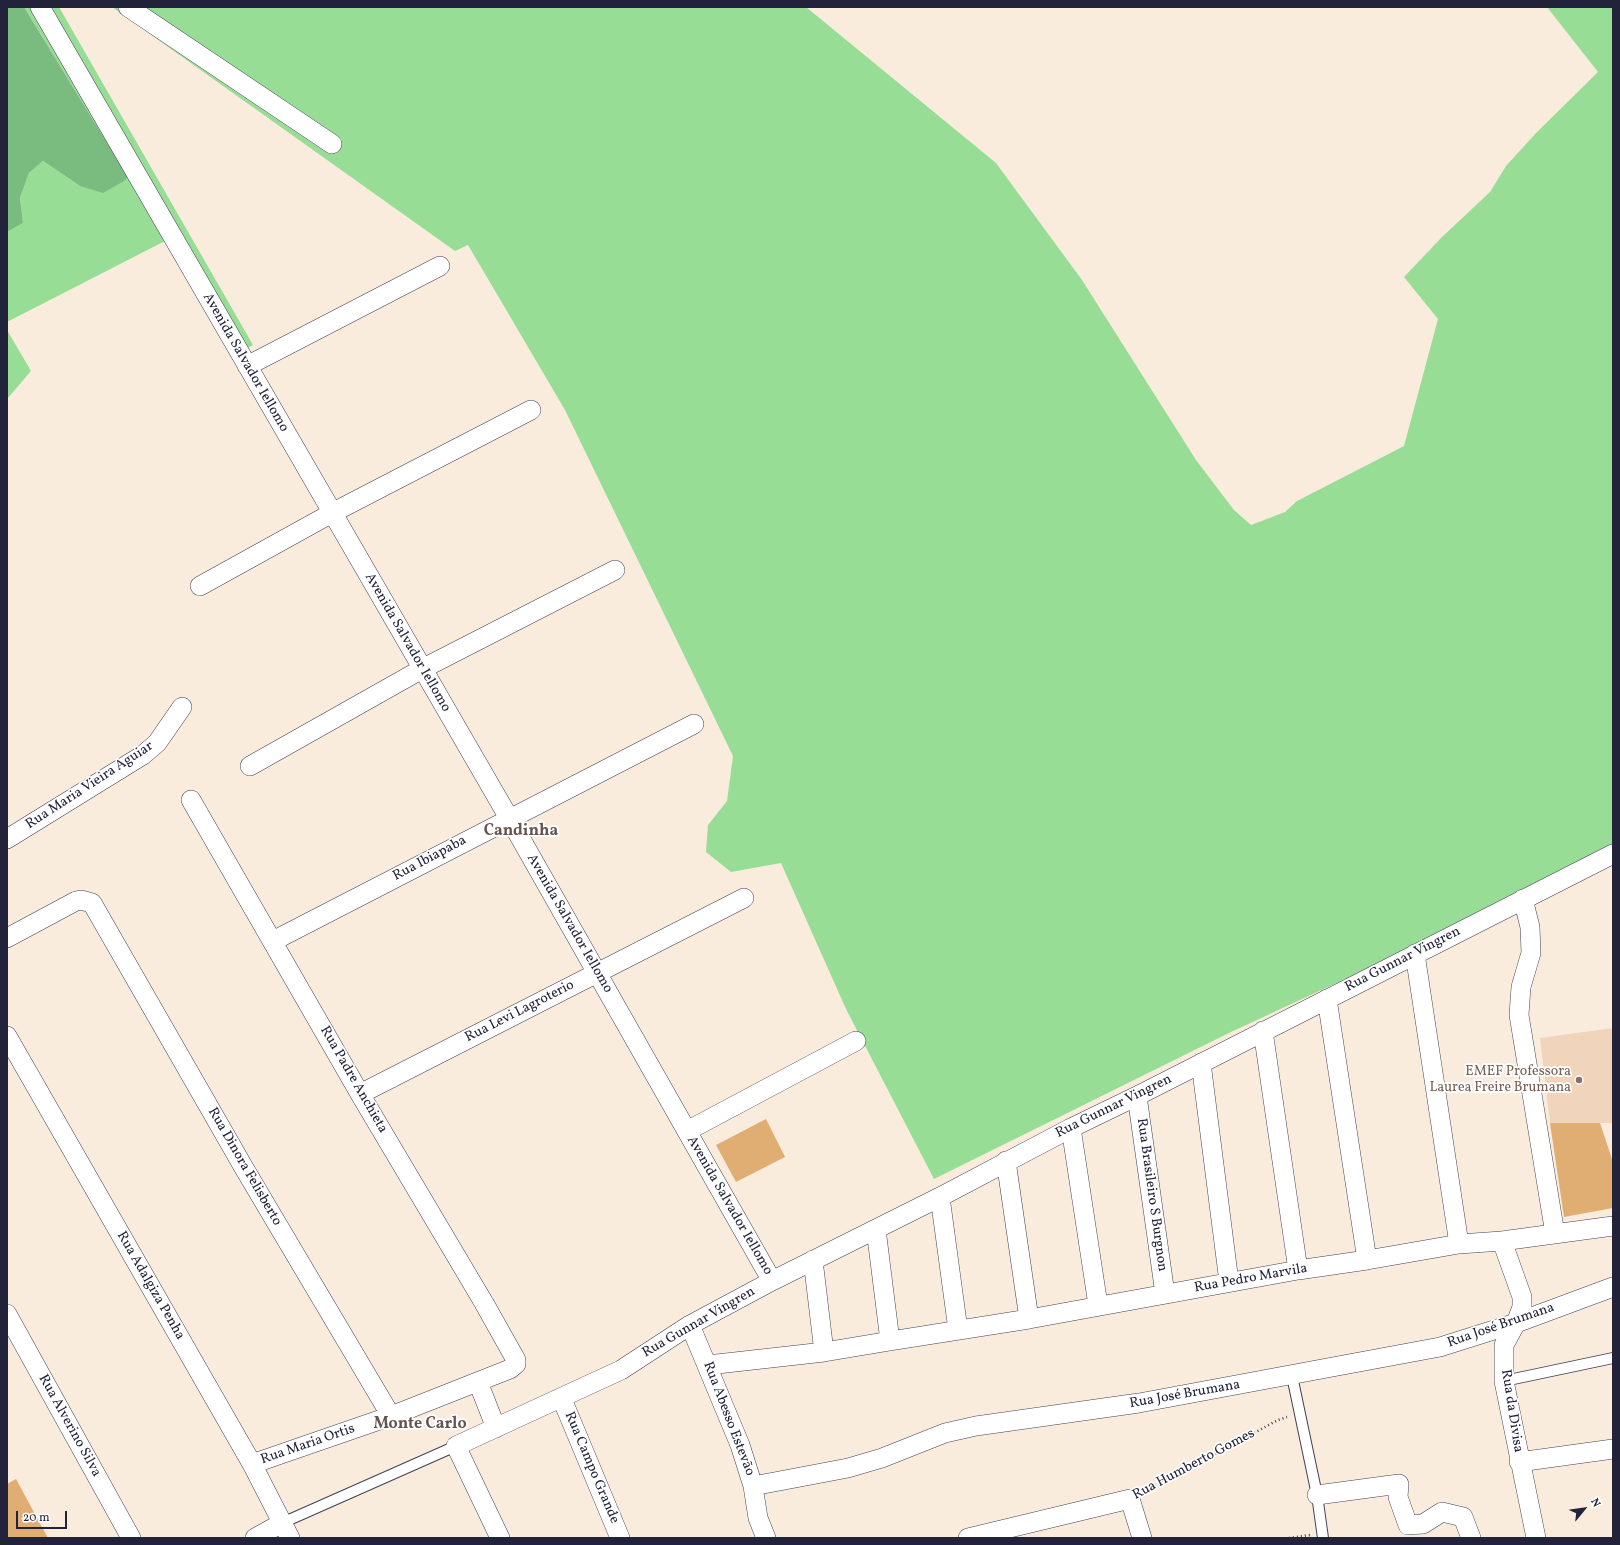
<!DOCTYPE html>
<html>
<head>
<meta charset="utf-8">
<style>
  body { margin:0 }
  #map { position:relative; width:1620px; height:1545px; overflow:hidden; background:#f9ecdc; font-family:Vollkorn,serif }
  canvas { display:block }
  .frame { position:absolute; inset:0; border:8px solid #22223b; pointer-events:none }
  .north { position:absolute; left:1564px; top:1489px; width:40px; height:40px; -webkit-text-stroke:3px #fff; paint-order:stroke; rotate:61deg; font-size:11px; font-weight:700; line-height:16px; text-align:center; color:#22223b }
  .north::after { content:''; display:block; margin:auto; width:14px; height:18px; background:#22223b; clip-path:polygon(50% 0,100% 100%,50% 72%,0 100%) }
  .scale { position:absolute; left:16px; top:1511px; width:51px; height:18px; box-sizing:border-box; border:2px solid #22223b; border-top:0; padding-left:5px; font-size:12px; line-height:14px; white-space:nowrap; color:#22223b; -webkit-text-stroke:3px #fff; paint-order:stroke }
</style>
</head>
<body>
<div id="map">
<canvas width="1620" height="1545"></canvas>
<div class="frame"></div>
<div class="north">N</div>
<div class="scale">20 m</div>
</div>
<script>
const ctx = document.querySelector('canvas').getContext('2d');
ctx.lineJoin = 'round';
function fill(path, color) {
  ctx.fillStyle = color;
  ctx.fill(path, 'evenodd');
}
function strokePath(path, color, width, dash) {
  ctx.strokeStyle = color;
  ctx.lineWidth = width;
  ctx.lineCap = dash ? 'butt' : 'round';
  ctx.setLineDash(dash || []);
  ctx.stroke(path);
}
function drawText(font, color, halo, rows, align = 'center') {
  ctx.font = font + ' Vollkorn,serif';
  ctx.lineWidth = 3.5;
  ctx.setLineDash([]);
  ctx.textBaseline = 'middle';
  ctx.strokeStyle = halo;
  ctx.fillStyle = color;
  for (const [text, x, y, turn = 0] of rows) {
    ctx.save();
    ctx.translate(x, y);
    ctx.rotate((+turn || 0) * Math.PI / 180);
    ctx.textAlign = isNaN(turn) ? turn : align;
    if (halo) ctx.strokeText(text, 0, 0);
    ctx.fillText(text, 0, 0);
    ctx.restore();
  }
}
fill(new Path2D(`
  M1613,1028V1123H1550L1540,1038Z`), '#f0d5bc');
fill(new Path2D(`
  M24,7H59L253,345L233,356L165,241L7,322V232L23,223L20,198L29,173L43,161L80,186L128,177Z
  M112,7H806L996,163L1082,280L1196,460L1234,510L1251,525L1285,512L1297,501L1404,446L1438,319L1404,277L1441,238L1490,192L1506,166L1536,133L1598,72L1547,7H1613V849L1507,904L1231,1032L934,1179L846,1009L781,863L731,872L706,852L708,825L727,801L733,756L565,410L468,245L455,251Z
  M7,330L31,371L7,399Z`), '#98dd96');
fill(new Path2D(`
  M7,7H24L128,177L124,181L103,193L80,186L43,161L29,173L20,198L23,223L7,232Z`), '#7abc7f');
fill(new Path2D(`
  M766,1119L785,1157L736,1182L716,1145Z
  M1550,1123H1600L1613,1162V1208L1564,1217Z
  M16,1479L48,1538H7V1484Z`), '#e0ae73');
const lane = new Path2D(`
  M1292,1376L1317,1495L1323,1538
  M1504,1381L1613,1358
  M282,1523L456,1446`);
const street = new Path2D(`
  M40,7L509,818L772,1281
  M128,7L332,144
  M247,366L440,266
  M200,586L332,513L531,410
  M250,766L422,669L615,570
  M191,800L360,1094L484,1303L516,1360V1364L510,1369L391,1416L252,1464
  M7,839L143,755L157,743L182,707
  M1523,899L1530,927L1531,953L1521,987L1519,1015L1555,1234
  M7,938L76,901L81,900L92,903L244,1168L391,1416
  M273,941L694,724
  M1415,954L1459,1244
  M1327,999L1367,1260
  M1263,1031L1298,1270
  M7,1036L252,1464L290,1538
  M1201,1063L1229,1282
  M360,1094L744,898
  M1137,1096L1165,1294
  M1071,1128L1098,1305
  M687,1131L856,1041
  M1006,1161L1029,1319
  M940,1197L958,1330
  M876,1229L890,1341
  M1502,1241L1522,1297V1307L1516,1323L1504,1345V1381L1536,1538
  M813,1260L824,1352
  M7,1314L131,1538
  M690,1325L740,1445L753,1486L758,1518L766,1538
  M708,1365L824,1352L890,1341L1029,1319L1298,1270L1367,1260L1459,1244L1502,1241L1613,1226
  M478,1382L496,1428
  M562,1399L620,1538
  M1519,1462L1613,1449
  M753,1486L848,1468L882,1458L945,1433L976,1426L1139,1403L1440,1347L1516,1323L1613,1287
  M1317,1495L1399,1484L1398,1497L1408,1525L1423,1524L1442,1512L1463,1517L1471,1538
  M255,1538L282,1523
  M500,1538L456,1446L621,1370L690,1325L772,1281L940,1197L1071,1128L1137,1096L1613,854
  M968,1538L1130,1499L1142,1538`);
strokePath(lane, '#424053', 12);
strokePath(street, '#424053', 20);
strokePath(new Path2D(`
  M1145,1492L1278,1420L1287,1417
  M1289,1538L1310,1535`), '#424053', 2.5, [1, 3]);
strokePath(lane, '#fff', 10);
strokePath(street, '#fff', 19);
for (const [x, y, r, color] of [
  [1579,1080,4,"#8d6e63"]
]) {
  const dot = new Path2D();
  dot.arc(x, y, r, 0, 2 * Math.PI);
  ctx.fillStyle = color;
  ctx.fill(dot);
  strokePath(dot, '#fff', 1.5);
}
drawText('14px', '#22223b', '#fff', [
  ["Avenida Salvador Iellomo",245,363,60],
  ["Avenida Salvador Iellomo",407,643,60],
  ["Rua Maria Vieira Aguiar",90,786,-33],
  ["Rua Ibiapaba",430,859,-28],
  ["Avenida Salvador Iellomo",569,924,60],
  ["Rua Gunnar Vingren",1403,960,-27],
  ["Rua Levi Lagroterio",520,1012,-27],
  ["Rua Padre Anchieta",353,1080,60],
  ["Rua Gunnar Vingren",1114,1107,-26],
  ["Rua Dinora Felisberto",244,1167,60],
  ["Rua Brasileiro S Burgnon",1151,1195,82],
  ["Avenida Salvador Iellomo",729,1206,60],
  ["Rua Pedro Marvila",1251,1279,-10],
  ["Rua Adalgiza Penha",150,1286,60],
  ["Rua Gunnar Vingren",699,1323,-30],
  ["Rua José Brumana",1501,1326,-19],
  ["Rua José Brumana",1185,1395,-10],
  ["Rua da Divisa",1511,1411,81],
  ["Rua Abesso Estevão",728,1419,69],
  ["Rua Alverino Silva",69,1426,61],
  ["Rua Maria Ortis",308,1445,-19],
  ["Rua Humberto Gomes",1194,1465,-28],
  ["Rua Campo Grande",591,1468,67]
]);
drawText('14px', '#785e54', '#fff', [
  ["EMEF Professora",1571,1072],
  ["Laurea Freire Brumana",1571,1088]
], 'right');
drawText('bold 16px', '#64534f', '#fff', [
  ["Candinha",521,832],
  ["Monte Carlo",420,1425]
]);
</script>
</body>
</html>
